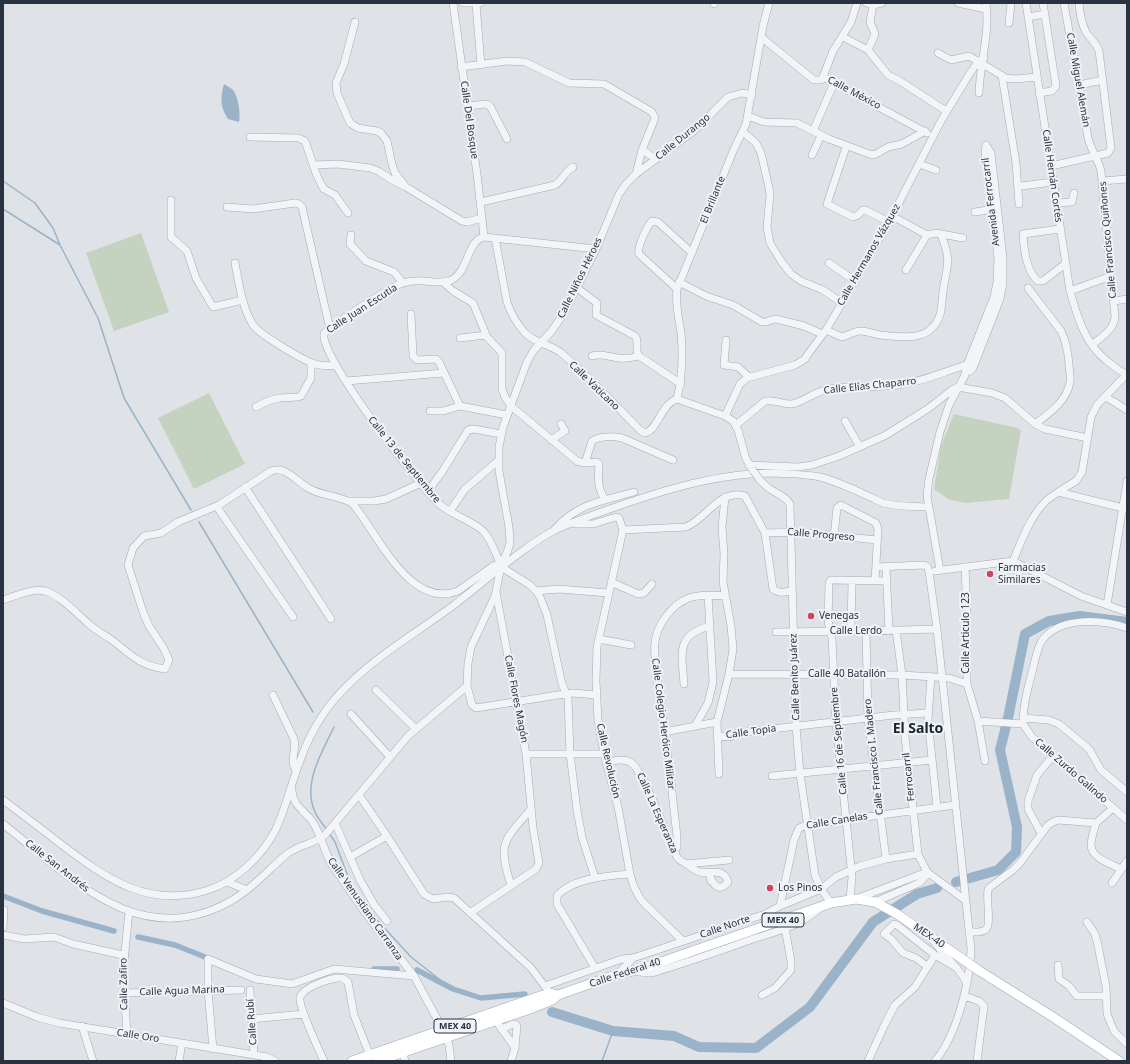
<!DOCTYPE html>
<html>
<head>
<meta charset="utf-8">
<style>
  body { margin:0 }
  #map { position:relative; width:1130px; height:1064px; overflow:hidden; background:#dfe3e8; font-family:"Noto Sans",sans-serif }
  canvas { display:block }
  .frame { position:absolute; inset:0; border:4px solid #283240; pointer-events:none }
</style>
</head>
<body>
<div id="map">
<canvas width="1130" height="1064"></canvas>
<div class="frame"></div>
</div>
<script>
const ctx = document.querySelector('canvas').getContext('2d');
ctx.lineJoin = 'round';
function fillPath(path, color) { ctx.fillStyle = color; ctx.fill(path, 'evenodd'); }
function stroke(path, color, width, dash) { ctx.strokeStyle = color; ctx.lineWidth = width; ctx.lineCap = dash ? 'butt' : 'round'; ctx.setLineDash(dash || []); ctx.stroke(path); }
function drawText(font, color, halo, rows, align = 'center') {
  ctx.font = font + ' "Noto Sans",sans-serif'; ctx.lineWidth = 4; ctx.setLineDash([]); ctx.textBaseline = 'middle'; ctx.strokeStyle = halo; ctx.fillStyle = color; for (const [text, x, y, turn = 0] of rows) {
    ctx.save(); ctx.translate(x, y); ctx.rotate((+turn || 0) * Math.PI / 180); ctx.textAlign = isNaN(turn) ? turn : align; if (halo) ctx.strokeText(text, 0, 0); ctx.fillText(text, 0, 0); ctx.restore();
  }
}
fillPath(new Path2D(`
  M141,233L169,312L114,331L86,253Z
  M209,393L245,464L194,489L158,418Z
  M954,414L1018,428L1021,431L1009,499L965,503L948,499L934,489L941,446Z`), '#c6d2c0');
fillPath(new Path2D(`
  M224,84C227,86 231,88 233,90C238,96 241,114 239,122L228,119C220,106 220,99 224,84Z`), '#9ab3c9');
stroke(new Path2D(`
  M3,181L35,203L53,228L60,245
  M3,209L60,245L98,318L124,398L191,510
  M199,522L313,712
  M327,830C323,824 318,819 315,812C302,784 322,752 334,727
  M329,833L335,842L352,887L377,920L411,957L448,986
  M602,1061L613,1031`), '#9ab3c9', 1.5);
stroke(new Path2D(`
  M3,896L42,911L114,931
  M138,937L175,945L210,959
  M374,969H397
  M417,970L453,989L481,998L525,994`), '#9ab3c9', 5.5);
stroke(new Path2D(`
  M956,882L998,870L1016,852L1017,827L1000,750L1008,718L1025,634L1049,621L1080,616L1127,622
  M552,1012L613,1031L674,1036L699,1047L756,1048L810,1007L873,922L917,894L937,888`), '#9ab3c9', 10);
const minor = new Path2D(`
  M453,3L477,174L484,237
  M463,3H480
  M866,3L873,5L882,3
  M958,3L986,9
  M1026,3L1070,291C1077,316 1085,344 1107,361C1113,366 1120,371 1127,375
  M1064,3L1088,138C1091,150 1098,159 1101,171L1115,317C1114,330 1101,337 1092,345
  M476,4L481,65
  M714,4V3
  M1028,17L1045,14
  M355,22L344,64L336,83L337,93L350,123L358,128L377,131L381,133L387,141L392,164L395,173L406,187L462,221L467,222L482,218
  M1009,23L1011,3
  M761,37L814,80H821L823,77
  M843,37L868,50L888,75L900,81L946,111
  M868,50L875,34L870,22L873,5
  M938,53L951,60L969,56L1006,78L1015,79L1037,77
  M461,67L507,61L525,62L569,83L604,84L652,112L655,118L642,150L636,174
  M1002,76L1016,163L1019,204
  M823,77L927,133
  M823,77L833,51L851,22L857,3
  M1079,85L1103,80
  M979,93C980,61 990,36 986,3
  M1039,93L1052,91L1056,86L1043,3
  M468,106L486,104L490,106L507,139
  M748,116L764,122L797,123L829,139L872,155L876,154L888,147L902,144L925,131
  M813,131L834,83
  M743,132L756,143L761,153L769,188L770,195L767,227L770,243L781,261L791,274L801,281L823,290L842,303
  M250,137L298,138L305,141L317,176L322,186L324,189L335,195L348,213
  M846,147L827,204L853,217L858,215L863,210H865L889,222
  M642,150L656,159
  M812,155L821,136
  M919,164L936,170
  M314,165L338,164L370,168L378,171L392,180L404,186
  M1051,166L1108,153L1111,148L1099,51C1096,42 1091,40 1086,32C1081,23 1080,13 1079,3
  M1102,181L1127,179
  M1018,185L1022,186L1053,182
  M171,200V237L187,251L196,278L213,307L243,300
  M481,202L555,185C563,180 565,171 573,167
  M1056,203L1072,202L1074,193
  M227,207L253,209L295,203L299,204L302,207L330,329
  M975,212L995,209
  M892,216L927,235L936,233L963,238
  M1060,229L1023,234C1024,249 1026,271 1038,281H1043L1065,264
  M351,235L350,244L366,261L394,272L403,283
  M495,238L507,302C511,314 517,324 525,333C535,343 549,344 560,352C589,376 614,404 641,431L645,433C658,430 661,404 677,399
  M235,263C239,284 242,307 253,325C259,334 304,361 315,364C322,366 329,366 336,365
  M829,263L855,281
  M906,270L927,235
  M443,282L453,291L473,303L487,337L502,353V389L505,397L511,406L577,461L585,463L597,462L599,464C598,479 597,487 605,500
  M679,282L706,296L733,305L762,322C768,323 771,319 776,319L804,326L822,334
  M577,288L597,303L596,315L635,336C640,342 634,349 639,356L681,384
  M1028,288L1061,331C1066,341 1068,352 1069,364C1069,370 1071,376 1070,382C1067,401 1050,413 1035,424
  M677,289L639,254C637,247 647,226 652,221L658,222L692,253
  M1070,291L1111,276
  M1114,301L1127,299
  M411,314L413,356L417,360L436,359L439,362L460,406
  M826,330L842,337C848,336 852,332 859,331C866,330 872,334 880,335C903,337 930,343 940,315C942,307 942,299 943,291C947,265 952,261 941,235
  M460,338L486,335
  M726,340L724,365L738,367L749,377
  M592,356C601,353 610,357 619,358C626,359 632,358 639,356
  M970,371L973,368L1000,299L1003,283V258L991,153L986,145
  M346,381L444,373
  M1106,397L1127,410
  M677,399C682,378 683,354 681,333C679,319 675,304 677,289L734,149L746,124L763,26L769,3
  M677,399L725,416L733,421L738,430L746,459L752,468
  M256,407L268,401L279,398L298,397L301,396L311,378V363
  M430,411H443L460,406L507,415
  M725,416L740,384L747,378L795,365L805,359L808,354L826,330L842,303L889,222L941,121L970,73L978,62L984,58
  M845,421L860,447
  M736,425L765,401C775,399 783,405 792,404C804,402 815,391 829,389C852,385 875,388 899,385C921,382 941,373 963,366L967,365L973,368
  M551,440L565,431L561,424
  M585,463L592,441C599,436 614,436 622,438L673,460
  M749,465L798,467L812,465L839,456L886,435L929,408L952,390L958,387L992,393L1005,398L1035,424L1045,429L1088,438
  M760,480C763,483 766,487 770,489C778,495 785,495 790,504L796,726L800,774L815,875L821,889L831,903
  M245,487L331,619
  M428,491L442,472L468,430L474,429L501,434
  M1058,492L1127,509
  M348,501H374L386,499L421,483
  M219,505V510L293,617
  M450,511L465,489L499,460
  M575,524H593L616,517L619,518L623,530L597,647L596,681L598,720L604,754L618,807L630,874L634,887L641,900L648,907L683,941
  M554,530C578,503 602,501 634,492
  M623,530L686,527C706,519 720,488 745,496L765,533L773,589C779,594 784,592 792,591
  M765,533L797,532L877,540
  M834,536L837,508L841,505L876,523L878,529L875,581
  M1013,561C1022,540 1030,516 1047,500C1056,493 1066,487 1076,481L1082,472L1091,417L1097,405L1126,375
  M501,566C496,555 492,540 483,531C470,519 450,515 437,502C417,482 320,357 324,334C329,326 386,291 398,285C403,283 410,281 415,281C426,280 438,284 449,281C469,274 466,241 484,237L596,249
  M876,567L924,565L927,566L929,572L937,629L971,949C970,982 957,1035 935,1061
  M886,567L889,631
  M965,567L967,614V684L978,721L985,761
  M940,570L927,496L929,479L940,432L949,405L965,375L967,365L994,297L997,282L998,258L985,153L986,145
  M935,571L1013,561L1081,596L1127,612
  M611,582L638,594L644,593L652,584
  M536,591L559,589L608,593
  M3,600C15,596 32,588 45,591C60,595 77,614 89,624C95,630 103,634 109,638C130,653 137,665 165,669L169,660L163,647L149,626L143,612L128,565L133,548L144,536L161,533L178,522L219,505L271,471C285,465 296,481 308,488C321,496 338,495 352,503C377,532 409,610 458,591L493,566L498,565L530,585L536,591L540,597L547,615L562,684L568,698L570,754L577,810L582,837L595,878
  M1107,605L1127,481
  M896,630L902,675L905,736L918,854L927,872L965,900
  M851,631L852,581
  M866,631L868,718L886,859
  M776,632L866,631L937,629
  M599,639L631,645
  M729,674L902,675L949,678L967,684
  M931,676L928,720L937,807
  M684,684C682,654 675,635 710,626
  M467,686L472,705L476,708L558,695L573,693L596,695
  M376,690L416,729
  M273,695L294,739C297,752 289,759 296,771
  M351,714L390,757
  M1023,718L1049,720L1059,724L1089,749L1101,770L1127,792
  M978,721L1023,724L1032,737L1127,820
  M1023,724C1023,705 1028,687 1033,669C1035,660 1037,650 1041,642C1058,616 1102,619 1127,628
  M695,726L708,703L713,682L708,595
  M664,732L717,722
  M717,736L730,737L737,733L894,715L928,713
  M526,754H604
  M606,763C614,761 622,758 630,762C644,769 667,839 677,857C679,861 683,862 687,864C691,867 695,871 700,872C711,875 723,866 728,882C718,894 712,883 709,873L711,881
  M719,774L717,722L729,674L733,649L731,626L723,582L724,554L722,527L725,497
  M772,776L932,760
  M292,790C293,806 303,809 312,821C321,834 324,851 332,865L364,911L414,976L443,1030L449,1045L451,1061
  M359,795L387,836L424,894L433,899L448,897L454,898L519,957L531,968L547,989
  M3,800C23,815 43,830 62,845C107,879 149,909 208,890C236,881 261,857 275,831C286,808 291,784 300,761C306,743 315,726 326,710C358,666 411,637 454,605C476,588 498,569 521,552C532,544 543,536 555,530C577,520 601,512 624,504C674,487 722,473 775,473C790,474 805,474 820,477C836,481 853,489 868,496C873,498 878,501 883,503C898,507 914,506 929,507
  M335,823L360,880L375,906L387,921
  M1096,823C1094,830 1091,838 1091,845C1091,858 1111,864 1121,869
  M3,824C70,876 138,952 229,902C251,890 268,870 287,854C298,845 314,844 325,835L408,736L467,686L468,663L471,647L495,596L501,566L508,550L510,543L509,527L499,471V447L503,427L527,362L534,350L551,332L564,313L596,249L619,194L626,184L636,174L695,130L728,97L742,93L752,95
  M1041,833L1028,809V801L1037,775L1053,756
  M674,852L677,847V836C673,803 670,769 665,736C662,713 658,690 656,667C655,659 654,650 655,642C657,625 672,604 689,598C700,594 713,595 725,596
  M350,857L387,836
  M686,864L729,860
  M227,882L247,890
  M1112,883L1127,861
  M511,885C497,842 504,841 531,809
  M850,899L852,877L836,722L832,638L828,621L829,583L831,580H833L886,581
  M856,899L927,872
  M875,902L919,883L927,875V872
  M780,906L794,840L799,828L807,825L955,805
  M470,913L536,869L539,863L533,828L526,754L496,592
  M1087,922L1095,934L1097,941L1106,986L1107,1014L1114,1031L1127,1044
  M3,927L4,910
  M969,932C974,932 981,933 985,930C992,927 986,899 988,890L990,887L1013,870L1020,863L1048,825L1053,822L1058,820L1096,823L1113,808
  M3,935L24,939L54,937L73,944L123,955
  M933,940C943,956 959,966 967,984
  M1058,965L1059,979L1069,986L1077,996H1106
  M928,967L916,958L903,953L891,939L884,934L894,924L897,925L935,955L957,968
  M595,968L557,904V896C572,878 607,876 630,874
  M638,970L644,973H652C685,963 717,952 750,940C774,932 802,926 821,907
  M618,974L633,958
  M545,986L622,959L633,958L765,914L780,906L821,889L836,877L860,866L886,859L918,854
  M250,990L254,1055
  M124,993L241,990
  M762,995L775,988L791,970V961L785,928
  M964,996L979,1001L984,1006L977,1061
  M3,1003L37,1017L59,1023L267,1057L275,1061
  M251,1019L304,1014
  M499,1025L515,1048
  M82,1026L93,1061
  M501,1029L513,1024H515L517,1026L515,1048L511,1061
  M127,1034L123,972L129,911
  M213,1049L208,990V959L256,979L292,984L334,969L414,976
  M402,1049L405,1061
  M179,1061L182,1043
  M324,1061C319,1050 298,1006 300,997C304,987 328,979 338,978H342L348,982L354,1015L372,1061
  M868,1061L885,1024L895,1005L915,987L935,955`);
const major = new Path2D(`
  M978,970L1053,1017L1119,1061
  M352,1061L537,997L550,993L558,995L618,974L638,970L831,903L856,899L875,902L897,914L961,958
  M378,1061L530,1009L552,1000L558,995`);
stroke(minor, '#a4aab2', 8);
stroke(major, '#9ea8b4', 10);
stroke(minor, '#f2f4f7', 7);
stroke(major, '#fff', 9);
const minorBridge = new Path2D(`
  M752,469L760,480`);
const majorBridge = new Path2D(`
  M961,958L978,970`);
stroke(minorBridge, '#a4aab2', 8, []);
stroke(majorBridge, '#9ea8b4', 10, []);
stroke(minorBridge, '#f2f4f7', 7);
stroke(majorBridge, '#fff', 9);
for (const [x, y, r, color] of [
  [990,574,4,"#ce4360"],
  [811,616,4,"#ce4360"],
  [770,888,4,"#ce4360"]
]) { const dot = new Path2D(); dot.arc(x, y, r, 0, 2 * Math.PI); ctx.fillStyle = color; ctx.fill(dot); stroke(dot, '#eff2f6', 1.5); }
for (const [x, y, w] of [
  [783,920,42],
  [455,1026,42]
]) { const box = new Path2D(); box.roundRect(x - w / 2, y - 7, w, 14, 3); ctx.fillStyle = '#eff2f6'; ctx.fill(box); stroke(box, '#283240', 1); }
drawText('bold 9px', '#283240', null, [
  ["MEX 40",783,920],
  ["MEX 40",455,1026]
]);
drawText('10px', '#283240', '#eff2f6', [
  ["Calle Miguel Alemán",1078,80,80],
  ["Calle México",854,93,28],
  ["Calle Del Bosque",469,120,82],
  ["Calle Durango",683,137,-39],
  ["Calle Hernán Cortés",1052,176,82],
  ["El Brillante",713,200,-68],
  ["Avenida Ferrocarril",991,202,-97],
  ["Calle Francisco Quiñones",1108,240,-95],
  ["Calle Hermanos Vázquez",869,255,-60],
  ["Calle Niños Héroes",580,278,-64],
  ["Calle Juan Escutia",362,309,-33],
  ["Calle Vaticano",594,386,44],
  ["Calle Elías Chaparro",870,386,-6],
  ["Calle 13 de Septiembre",404,460,51],
  ["Calle Progreso",821,535,5],
  ["Calle Lerdo",856,631],
  ["Calle Articulo 123",966,633,-90],
  ["Calle 40 Batallón",847,674],
  ["Calle Benito Juárez",795,677,-92],
  ["Calle Flores Magón",516,699,79],
  ["Calle Colegio Heróico Militar",663,724,83],
  ["Calle Topia",751,732,-8],
  ["Calle 16 de Septiembre",839,741,-95],
  ["Calle Francisco I. Madero",874,757,-96],
  ["Calle Revolución",608,761,77],
  ["Calle Zurdo Galindo",1071,771,41],
  ["Ferrocarril",909,777,-96],
  ["Calle La Esperanza",657,813,66],
  ["Calle Canelas",837,821,-9],
  ["Calle San Andrés",57,866,38],
  ["Calle Venustiano Carranza",365,909,55],
  ["Calle Norte",725,927,-19],
  ["MEX-40",929,936,34],
  ["Calle Federal 40",625,973,-18],
  ["Calle Zafiro",124,984,-91],
  ["Calle Agua Marina",182,991,-2],
  ["Calle Rubí",252,1022,-94],
  ["Calle Oro",138,1036,9]
]);
drawText('10px', '#283240', '#eff2f6', [
  ["Farmacias",998,568],
  ["Similares",998,580],
  ["Venegas",819,616],
  ["Los Pinos",778,888]
], 'left');
drawText('bold 14px', '#1a2330', '#eff2f6', [
  ["El Salto",918,729]
]);
</script>
</body>
</html>
